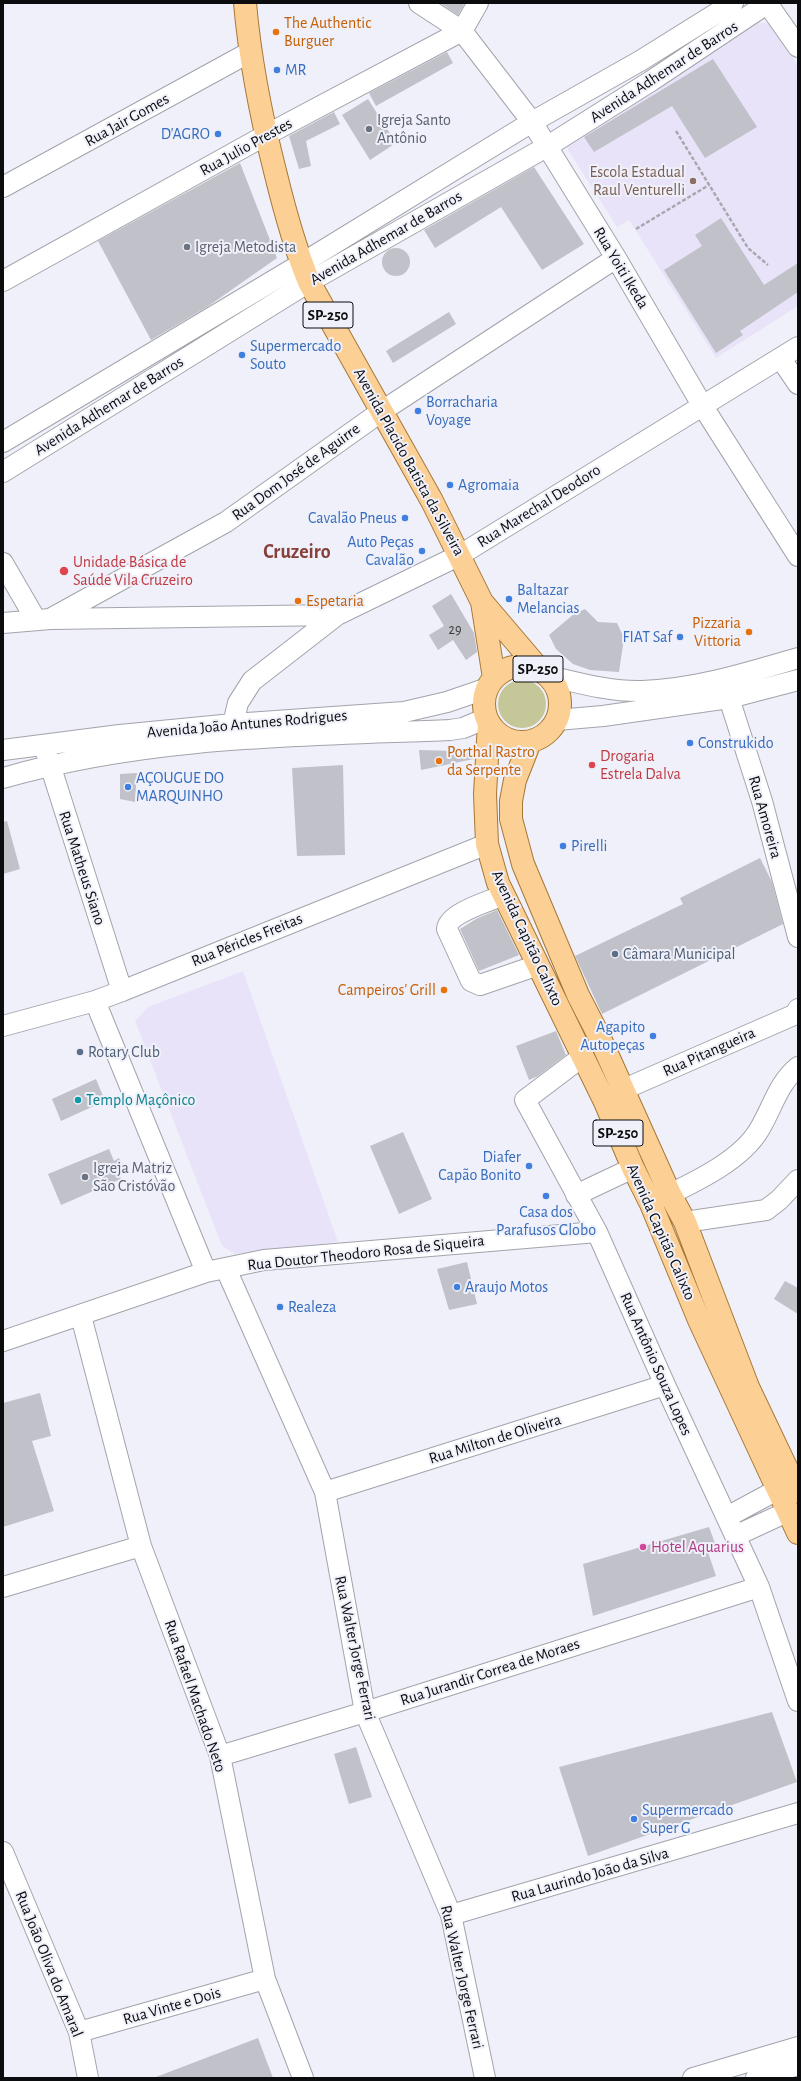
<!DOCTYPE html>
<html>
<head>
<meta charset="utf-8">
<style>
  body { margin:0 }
  #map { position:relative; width:801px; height:2081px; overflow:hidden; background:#eff0f9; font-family:"Alegreya Sans",sans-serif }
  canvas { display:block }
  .frame { position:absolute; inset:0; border:4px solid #0b0c0e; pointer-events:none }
</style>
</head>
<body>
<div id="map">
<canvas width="801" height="2081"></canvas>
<div class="frame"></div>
</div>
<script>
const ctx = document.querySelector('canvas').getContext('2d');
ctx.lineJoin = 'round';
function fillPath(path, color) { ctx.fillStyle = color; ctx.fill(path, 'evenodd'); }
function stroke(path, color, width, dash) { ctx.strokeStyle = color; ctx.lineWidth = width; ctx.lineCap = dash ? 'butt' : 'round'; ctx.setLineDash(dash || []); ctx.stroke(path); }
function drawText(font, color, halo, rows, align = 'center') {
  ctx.font = font + ' "Alegreya Sans",sans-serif'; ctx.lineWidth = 4; ctx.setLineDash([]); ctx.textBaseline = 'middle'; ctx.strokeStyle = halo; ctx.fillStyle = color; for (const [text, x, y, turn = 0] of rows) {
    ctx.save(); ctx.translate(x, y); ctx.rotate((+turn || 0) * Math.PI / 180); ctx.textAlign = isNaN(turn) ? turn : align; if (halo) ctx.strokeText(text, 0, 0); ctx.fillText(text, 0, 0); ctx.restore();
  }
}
fillPath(new Path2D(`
  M758,22L771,24L798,65V306L716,358L629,220L617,227L563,142Z
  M243,971L338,1242L235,1254L222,1246L135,1021L148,1007Z`), '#e9e3f9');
fillPath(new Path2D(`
  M498 704a24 24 0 1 1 48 0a24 24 0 1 1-48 0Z`), '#c5c799');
fillPath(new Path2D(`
  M440,3H465L458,15Z
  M447,52L453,63L376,106L369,93Z
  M713,59L757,127L705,158L672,106L594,152L584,137Z
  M368,99L396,143L370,160L342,115Z
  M334,112L340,124L306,141L311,166L299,169L289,136Z
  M240,163L277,258L207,307L151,340L98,241Z
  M534,167L584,244L542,270L501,207L435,248L424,230Z
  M721,218L764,285L798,263V292L740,331L743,335L716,353L664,270L702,246L695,235Z
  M382 262a14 14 0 1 1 28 0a14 14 0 1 1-28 0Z
  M449,312L456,324L393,363L386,351Z
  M451,594L474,633L477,652L466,660L453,640L438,650L429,635L444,626L432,606Z
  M585,609L598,622L617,623L624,638L619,672L590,670L573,664L556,649L549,635L574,614Z
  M419,750L455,751L475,755L474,759L421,770Z
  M343,765L345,855L297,856L292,768Z
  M137,773L135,802L120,799V774Z
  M7,821L20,869L3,874V822Z
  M760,858L772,882L783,924L602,1014L575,956L683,904L680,898Z
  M497,910L519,955L479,971L460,929L476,919Z
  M556,1031L566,1055L538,1076L529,1080L516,1046Z
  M96,1079L105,1101L61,1121L52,1099Z
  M403,1132L432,1199L399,1214L370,1146Z
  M109,1149L114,1161L119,1158L124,1169L118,1171L121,1179L61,1205L48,1174Z
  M467,1262L477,1304L449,1310L437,1269Z
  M785,1281L798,1288V1314L774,1299Z
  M40,1393L51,1436L32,1441L54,1511L3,1527V1403Z
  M709,1527L716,1546L707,1549L716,1576L593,1616L583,1564Z
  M772,1712L797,1782L588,1856L559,1767Z
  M356,1747L372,1797L349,1804L334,1754Z
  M258,2038L273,2078H156V2077Z`), '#c0c1c9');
const minor = new Path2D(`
  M419,3L462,31L532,122L616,258L702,405L798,556
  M767,3L798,47
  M3,187L250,52
  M3,281L266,135L462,31L478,3
  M781,359L798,384
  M3,442L301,264L532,122L640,61L733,3
  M3,472L309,282L548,146L651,81L768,3
  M3,563L36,620
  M50,619L226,522L382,411L616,258
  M3,623L50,619L337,615
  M549,676C579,683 611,692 642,691C696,689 747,673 798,658
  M729,698L762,801L798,937
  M557,720L603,716L729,698L798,680
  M232,740L233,724L238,703L252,681L337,615L460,555L798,347
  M3,750L120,735L233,724L404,712L447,702L488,688
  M46,752L122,991
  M3,778C148,736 300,736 450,730L463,728L487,718
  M504,895C490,901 448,913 447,929L471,981L480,985L538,965
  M95,1001L206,1272
  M3,1026L95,1001L122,991L487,844
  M582,1057L525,1100L597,1232L665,1385L759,1587L798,1701
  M622,1090L796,1014L798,1009
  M670,1194C699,1180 742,1159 759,1130C772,1109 778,1083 798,1067
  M576,1195L633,1168
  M685,1222L766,1210L779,1200L798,1180
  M226,1269L325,1492L365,1712L451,1915L485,2078
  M81,1316L141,1546L220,1756L265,1979L303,2078
  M3,1341L206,1272L264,1260L597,1232
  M325,1492L665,1385
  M727,1517L777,1490
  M735,1536L787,1512
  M3,1587L141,1546
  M220,1756L365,1712L759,1587
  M3,1852L79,2032L88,2078
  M451,1915L798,1813
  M79,2032L265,1979
  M693,2078L798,2047
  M756,2078L798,2065`);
const major = new Path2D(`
  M245,3C250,60 261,116 275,171C284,208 294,246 309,282L432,501L482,602L539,669
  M482,602L494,678
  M484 704a38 38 0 1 1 76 0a38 38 0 1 1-76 0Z
  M489,723L485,794L487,844L498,883L605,1102L633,1168L651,1204L699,1320L798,1533
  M530,742L515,780L511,801V819L523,864L578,995L599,1036L670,1194L685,1222L748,1387L798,1492`);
stroke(minor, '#a2a4ac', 22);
stroke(major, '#a67737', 24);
stroke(new Path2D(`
  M676,131L748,248L768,265
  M636,229L709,185`), '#a8a9b0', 2.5, [4, 2]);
stroke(minor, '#fff', 20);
stroke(major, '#fcd094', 22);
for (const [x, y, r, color] of [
  [276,32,4,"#e8710a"],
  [277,70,4,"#3f7fe0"],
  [369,129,4,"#6b7280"],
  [218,134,4,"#3f7fe0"],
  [693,181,4,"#8d6e63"],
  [187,247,4,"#6b7280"],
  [242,355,4,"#3f7fe0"],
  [418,411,4,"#3f7fe0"],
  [450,485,4,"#3f7fe0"],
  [405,518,4,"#3f7fe0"],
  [422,551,4,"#3f7fe0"],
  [64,571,5,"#e0444e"],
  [509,599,4,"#3f7fe0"],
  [298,601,4,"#e8710a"],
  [749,632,4,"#e8710a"],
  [680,637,4,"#3f7fe0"],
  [690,743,4,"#3f7fe0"],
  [439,761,4,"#e8710a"],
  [592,765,4,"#e0444e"],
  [128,787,4,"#3f7fe0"],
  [563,846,4,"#3f7fe0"],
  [615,954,4,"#5c6f8a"],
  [444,990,4,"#e8710a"],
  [653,1036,4,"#3f7fe0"],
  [80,1052,4,"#5c6f8a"],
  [78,1100,4,"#0f9aa8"],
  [529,1166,4,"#3f7fe0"],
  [85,1177,4,"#6b7280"],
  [546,1196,4,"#3f7fe0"],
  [457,1287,4,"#3f7fe0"],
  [280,1307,4,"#3f7fe0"],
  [643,1547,4,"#d1479c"],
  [634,1819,4,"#3f7fe0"]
]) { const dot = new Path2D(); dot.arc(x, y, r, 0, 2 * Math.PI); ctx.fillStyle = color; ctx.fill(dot); stroke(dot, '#eff0f9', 1.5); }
drawText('14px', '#38393d', null, [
  ["29",455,630]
]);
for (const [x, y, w] of [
  [328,315,50],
  [538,669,50],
  [618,1133,50]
]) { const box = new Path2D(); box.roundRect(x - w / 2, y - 13, w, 26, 3); ctx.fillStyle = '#eff0f9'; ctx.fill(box); stroke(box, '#0b0c0e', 1); }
drawText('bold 15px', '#0b0c0e', null, [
  ["SP-250",328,315],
  ["SP-250",538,669],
  ["SP-250",618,1133]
]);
drawText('16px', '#c56008', '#eff0f9', [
  ["The Authentic",284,23],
  ["Burguer",284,41],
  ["Espetaria",306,601],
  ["Pizzaria",741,623,"right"],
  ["Vittoria",741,641,"right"],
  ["Porthal Rastro",447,752],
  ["da Serpente",447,770],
  ["Campeiros' Grill",436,990,"right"]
], 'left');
drawText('16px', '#366cbe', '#eff0f9', [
  ["MR",285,70],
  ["D'AGRO",210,134,"right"],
  ["Supermercado",250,346],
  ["Souto",250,364],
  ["Borracharia",426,402],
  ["Voyage",426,420],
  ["Agromaia",458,485],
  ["Cavalão Pneus",397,518,"right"],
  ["Auto Peças",414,542,"right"],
  ["Cavalão",414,560,"right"],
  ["Baltazar",517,590],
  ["Melancias",517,608],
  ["FIAT Saf",672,637,"right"],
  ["Construkido",698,743],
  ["AÇOUGUE DO",136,778],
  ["MARQUINHO",136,796],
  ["Pirelli",571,846],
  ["Agapito",645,1027,"right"],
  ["Autopeças",645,1045,"right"],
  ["Diafer",521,1157,"right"],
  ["Capão Bonito",521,1175,"right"],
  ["Casa dos",546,1212,"center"],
  ["Parafusos Globo",546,1230,"center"],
  ["Araujo Motos",465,1287],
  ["Realeza",288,1307],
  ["Supermercado",642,1810],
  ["Super G",642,1828]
], 'left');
drawText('16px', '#0b0c0e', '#eff0f9', [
  ["Avenida Adhemar de Barros",664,72,-33],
  ["Rua Jair Gomes",127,120,-29],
  ["Rua Julio Prestes",246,147,-29],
  ["Avenida Adhemar de Barros",386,238,-30],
  ["Rua Yoiti Ikeda",621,268,59],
  ["Avenida Adhemar de Barros",109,406,-32],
  ["Avenida Placido Batista da Silveira",409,462,61],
  ["Rua Dom José de Aguirre",296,472,-36],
  ["Rua Marechal Deodoro",539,506,-32],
  ["Avenida João Antunes Rodrigues",247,724,-5],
  ["Rua Amoreira",765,817,74],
  ["Rua Matheus Siano",82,868,72],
  ["Avenida Capitão Calixto",527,938,65],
  ["Rua Péricles Freitas",247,940,-22],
  ["Rua Pitangueira",709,1052,-24],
  ["Avenida Capitão Calixto",661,1232,66],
  ["Rua Doutor Theodoro Rosa de Siqueira",366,1253,-6],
  ["Rua Antônio Souza Lopes",656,1364,66],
  ["Rua Milton de Oliveira",495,1439,-17],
  ["Rua Walter Jorge Ferrari",355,1648,78],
  ["Rua Jurandir Correa de Moraes",490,1672,-18],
  ["Rua Rafael Machado Neto",195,1696,71],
  ["Rua Laurindo João da Silva",590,1875,-16],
  ["Rua João Oliva do Amaral",49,1964,68],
  ["Rua Walter Jorge Ferrari",462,1977,77],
  ["Rua Vinte e Dois",172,2006,-16]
]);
drawText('16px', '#5b616d', '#eff0f9', [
  ["Igreja Santo",377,120],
  ["Antônio",377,138],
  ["Igreja Metodista",195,247],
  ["Igreja Matriz",93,1168],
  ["São Cristóvão",93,1186]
], 'left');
drawText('16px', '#785e54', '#eff0f9', [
  ["Escola Estadual",685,172],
  ["Raul Venturelli",685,190]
], 'right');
drawText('16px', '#be3a42', '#eff0f9', [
  ["Unidade Básica de",73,562],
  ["Saúde Vila Cruzeiro",73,580],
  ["Drogaria",600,756],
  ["Estrela Dalva",600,774]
], 'left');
drawText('16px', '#4e5e75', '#eff0f9', [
  ["Câmara Municipal",623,954],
  ["Rotary Club",88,1052]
], 'left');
drawText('16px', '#0d838f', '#eff0f9', [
  ["Templo Maçônico",86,1100]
], 'left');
drawText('16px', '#b23c85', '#eff0f9', [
  ["Hotel Aquarius",651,1547]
], 'left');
drawText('bold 20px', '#873f39', '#eff0f9', [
  ["Cruzeiro",297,552]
]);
</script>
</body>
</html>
